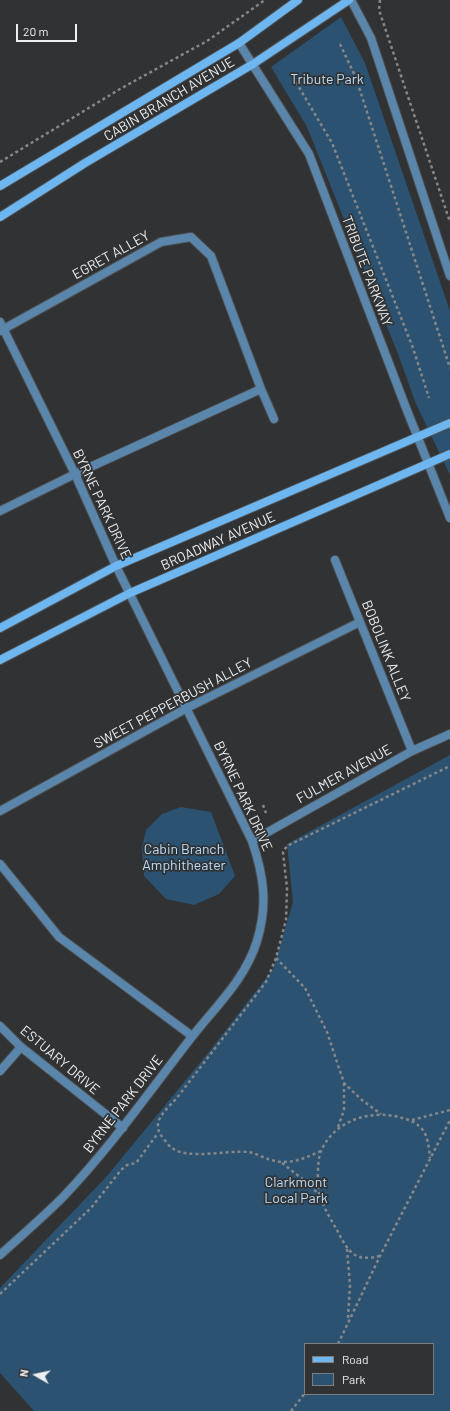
<!DOCTYPE html>
<html>
<head>
<meta charset="utf-8">
<style>
  body { margin:0 }
  #map { position:relative; width:450px; height:1411px; overflow:hidden; background:#303234; font-family:Barlow,sans-serif }
  canvas { display:block }
  .legend { position:absolute; left:304px; top:1343px; width:130px; height:52px; box-sizing:border-box; background:#303234; border:1px solid #7c7d7f; margin:0; padding:5px 7px; list-style:none; font-size:12px; color:#edeeef }
  .legend li { display:flex; align-items:center; gap:8px; height:20px }
  .legend b { width:20px; border:1px solid #7c7d7f }
  .north { position:absolute; left:16px; top:1355px; width:40px; height:40px; -webkit-text-stroke:3px #303234; paint-order:stroke; rotate:279deg; font-size:11px; font-weight:700; line-height:16px; text-align:center; color:#edeeef }
  .north::after { content:''; display:block; margin:auto; width:14px; height:18px; background:#edeeef; clip-path:polygon(50% 0,100% 100%,50% 72%,0 100%) }
  .scale { position:absolute; left:16px; top:24px; width:61px; height:18px; box-sizing:border-box; border:2px solid #edeeef; border-top:0; padding-left:5px; font-size:12px; line-height:14px; white-space:nowrap; color:#edeeef; -webkit-text-stroke:3px #303234; paint-order:stroke }
</style>
</head>
<body>
<div id="map">
<canvas width="450" height="1411"></canvas>
<ul class="legend">
<li><b style="height:5px;background:#6db6f0"></b>Road</li>
<li><b style="height:11px;background:#2c5271"></b>Park</li>
</ul>
<div class="north">N</div>
<div class="scale">20 m</div>
</div>
<script>
const ctx = document.querySelector('canvas').getContext('2d');
ctx.lineJoin = 'round';
function fillPath(path, color) { ctx.fillStyle = color; ctx.fill(path, 'evenodd'); }
function stroke(path, color, width, dash) { ctx.strokeStyle = color; ctx.lineWidth = width; ctx.lineCap = dash ? 'butt' : 'round'; ctx.setLineDash(dash || []); ctx.stroke(path); }
function drawText(font, color, halo, rows, align = 'center') {
  ctx.font = font + ' Barlow,sans-serif'; ctx.lineWidth = 3.5; ctx.setLineDash([]); ctx.textBaseline = 'middle'; ctx.strokeStyle = halo; ctx.fillStyle = color; for (const [text, x, y, turn = 0] of rows) {
    ctx.save(); ctx.translate(x, y); ctx.rotate((+turn || 0) * Math.PI / 180); ctx.textAlign = isNaN(turn) ? turn : align; if (halo) ctx.strokeText(text, 0, 0); ctx.fillText(text, 0, 0); ctx.restore();
  }
}
fillPath(new Path2D(`
  M341,17L365,63L450,311V475L416,404L398,354L307,127L271,67Z
  M450,755V1411H34L0,1373V1288L107,1176L208,1053L273,969L293,902L287,844ZM305,1344H433V1394H305Z
  M181,807L211,812L235,876L219,894L194,905L166,899L144,876L142,848L146,830L162,814Z`), '#2c5271');
const lane = new Path2D(`
  M0,331L161,242L191,237L211,256L261,389L274,419
  M0,511L75,474L261,389
  M335,560L412,751
  M0,811L187,708L360,622
  M0,864L59,937L192,1036
  M0,1071L21,1047`);
const street = new Path2D(`
  M351,0L371,38L450,276
  M239,43L309,154L406,408L450,518
  M0,322L75,474L116,566L252,841C264,876 268,905 257,941C245,980 215,1007 191,1038C149,1092 110,1148 62,1198C42,1218 21,1236 0,1255
  M252,841L412,751L450,734
  M0,1026L21,1047L123,1128`);
const secondary = new Path2D(`
  M0,186L239,43L298,0
  M0,217L85,163L253,64L349,0
  M0,628L116,566L450,423
  M0,660L130,593L450,454`);
stroke(lane, '#4e5052', 10);
stroke(street, '#4e5052', 10);
stroke(secondary, '#4e5052', 10);
stroke(new Path2D(`
  M380,0L379,10L450,222
  M340,44L356,78L450,368
  M293,77L332,143L413,348L429,398
  M0,162L120,89L207,41L265,0
  M263,805L266,813
  M276,958L305,988L327,1032L344,1083L363,1101L381,1114
  M412,1120L450,1110
  M338,1127L344,1110V1084
  M321,1151C303,1159 288,1166 268,1159C262,1157 255,1153 248,1152C228,1150 187,1160 172,1148C169,1146 166,1142 164,1139C149,1123 165,1111 176,1099L266,982L276,958L286,920L287,888L283,852L287,846L450,766
  M282,1163L309,1184L320,1196
  M347,1249L350,1285L348,1318
  M380,1256C355,1262 349,1253 338,1232C332,1221 324,1209 320,1196C317,1187 317,1160 321,1151C334,1122 365,1111 395,1116C406,1119 414,1120 422,1129C428,1136 429,1148 430,1158
  M0,1294L91,1208L121,1170L127,1165L136,1163L158,1133
  M338,1344L380,1256L450,1120
  M291,1411L305,1393`), '#868789', 2.5, [3, 3]);
stroke(lane, '#5a86ab', 8);
stroke(street, '#5a86ab', 8);
stroke(secondary, '#6db6f0', 8);
drawText('14px', '#bcdefb', '#303234', [
  ["Tribute Park",327,79],
  ["Cabin Branch",184,849],
  ["Amphitheater",184,865],
  ["Clarkmont",296,1182],
  ["Local Park",296,1198]
]);
drawText('14px', '#edeeef', '#303234', [
  ["CABIN BRANCH AVENUE",169,99,-31],
  ["EGRET ALLEY",111,255,-29],
  ["TRIBUTE PARKWAY",367,271,69],
  ["BYRNE PARK DRIVE",102,504,65],
  ["BROADWAY AVENUE",218,541,-24],
  ["BOBOLINK ALLEY",386,651,68],
  ["SWEET PEPPERBUSH ALLEY",173,703,-28],
  ["FULMER AVENUE",344,774,-29],
  ["BYRNE PARK DRIVE",243,796,65],
  ["ESTUARY DRIVE",60,1060,40],
  ["BYRNE PARK DRIVE",123,1104,-52]
]);
</script>
</body>
</html>
